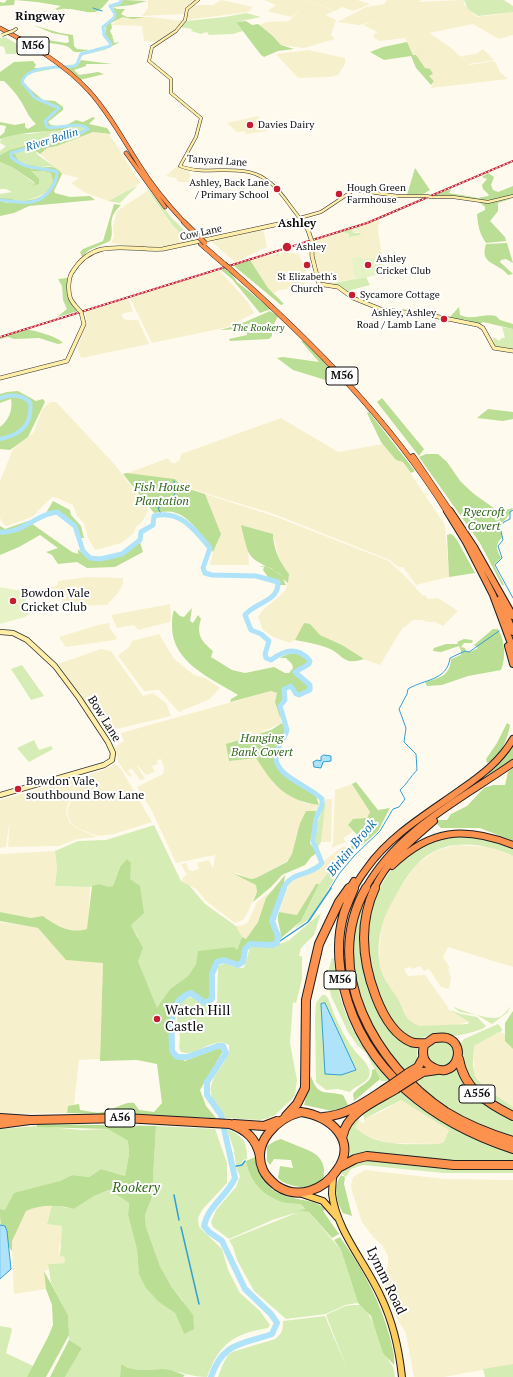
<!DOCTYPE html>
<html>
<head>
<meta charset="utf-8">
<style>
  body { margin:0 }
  canvas { display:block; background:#fffaee }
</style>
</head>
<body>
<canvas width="513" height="1377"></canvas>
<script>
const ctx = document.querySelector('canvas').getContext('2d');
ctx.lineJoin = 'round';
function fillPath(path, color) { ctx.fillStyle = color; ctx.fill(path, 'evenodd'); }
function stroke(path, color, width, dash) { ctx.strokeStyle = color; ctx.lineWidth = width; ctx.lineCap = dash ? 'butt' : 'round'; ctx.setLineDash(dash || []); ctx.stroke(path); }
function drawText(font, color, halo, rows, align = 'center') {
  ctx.font = font + ' "PT Serif",serif'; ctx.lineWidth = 4; ctx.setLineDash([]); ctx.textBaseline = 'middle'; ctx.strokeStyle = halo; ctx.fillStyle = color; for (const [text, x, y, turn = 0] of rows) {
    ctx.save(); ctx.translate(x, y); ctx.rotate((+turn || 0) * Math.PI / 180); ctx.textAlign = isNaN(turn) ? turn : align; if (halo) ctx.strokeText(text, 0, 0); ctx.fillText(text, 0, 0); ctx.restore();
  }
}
fillPath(new Path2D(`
  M148,0H197L194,3L186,1L193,4L186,9L183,14L142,16L148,8Z
  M221,0L253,7L248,12L186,20L188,10L193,5H213Z
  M264,0H307L334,11L326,15L336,20L331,35L335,39L304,48L281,45L272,34L259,25L267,22L289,21L300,9L291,17L270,12L268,11L276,5Z
  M308,0H357L370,4L353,11L342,7L335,11Z
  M387,0H422L418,2L464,0V4L477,17L463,19L513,12V35L499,39L473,24L429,33L450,47L470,65L493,61L496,63L500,72L508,79L431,88L434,81L429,76L433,74L425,68L416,56L413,54L405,38L380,41L375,39L373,35L378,32L363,25L378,21L359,25L337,22L366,7L384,4Z
  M123,17H150L183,21L168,38L159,42L144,41L142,26L111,25Z
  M483,49L494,60L469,64L461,56L476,54Z
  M308,50L345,58V64L338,75L331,77L298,78L276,54Z
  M258,116L265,125L267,131L246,134L244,131L237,132L227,123Z
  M93,132L109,134L140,183L108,201L86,193L71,183L79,178L62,174L40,154L47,148L57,146Z
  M176,167L190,169L189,173L191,177L189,178V182H178L176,178L166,176Z
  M147,191L173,226L190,242L161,248L144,249L111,243L114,237L113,226L117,211Z
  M377,220H379L378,231L382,256L363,259L353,279L326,284L319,282L318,267L314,258L313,241L343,232L349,234V237L361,235L358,232L353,233L352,229Z
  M263,228L267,247L235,262L210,240Z
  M284,252L299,254L307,273V278H309L302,287L279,290L274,293L268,288L250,260Z
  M219,270L248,302L254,313L228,327L152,343L130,298Z
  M128,299L133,311L122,314V317L126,320H138L149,344L81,358L77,347L87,324L85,311Z
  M50,402H56L61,407L115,465L147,507L148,511L142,522L136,527L133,534L121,543L95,550L88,538L84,523L77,516L73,505L57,498L52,497L32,517L7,526L4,525L0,518V481L13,449L34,432L42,410Z
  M281,418L338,452L383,444L396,460L403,462L445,525L449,577L416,585L403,567H398L390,560L274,514L185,487L176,479L128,473L168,458L172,463H175L180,460L181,454Z
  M205,494L274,516L389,561L408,579L423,596L425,595L428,599L438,598L458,611L443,626L435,622H427L422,620H413L402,629L380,665L360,658L342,645L320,635L314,629L304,623L296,639L290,643L273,637L263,630L258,617L262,611L286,590L289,575L283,567L278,555L273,534L242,525L248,547L249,565H210L213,552L221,534Z
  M87,577L123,578V584L118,593L107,605L70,606L59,597H49L48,588L57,586L58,581Z
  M170,604L171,614L170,622L138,630L134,625L117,628L111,615Z
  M110,623L109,627L117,638L115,640L66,647L59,637L98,625Z
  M159,634L174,659L194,675L205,678L220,688L210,699L179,712L159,690L144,691L118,656L129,647L132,641Z
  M101,649L111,651L143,696L153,693L166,703L171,716L104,732L58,664Z
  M271,691L277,693L280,717L282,723L248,738L230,742L229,761L256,758L270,776L304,803L319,805L316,811H306L300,823L292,854L286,862L256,878L251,879L236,873L233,874L251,881L256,885L257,892L246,916L243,920L235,923L206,901L196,889L182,881L183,877L187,875L181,864L186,863L189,870L193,871L199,869L197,863L209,860L213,869L215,855L176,863L152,811L137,787L163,774L164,767L161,759L157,760L158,764L152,766L155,772L146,775L138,766H137L145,779L140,780L132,769L127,770L132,776L130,777L126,773L116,759L118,758L113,748L124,741L121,733Z
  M116,764L121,769L152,822L114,834L98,836L77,828L71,823L67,811L72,798L71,794L66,811L70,823L76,828L97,837L77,839L59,846L8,847L10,818L6,847L0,848V800L67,781L69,787L68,781L101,771Z
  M352,784L370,812L367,818H361L348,825L353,832L343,838L346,842L331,848L333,844L335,790Z
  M326,799H332L331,842H321Z
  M456,845L489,847L513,856V967L448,947L443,957L450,968L448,969L451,978L449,989L441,987L429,969L424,971L420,966L412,969L410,967L404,969L408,976L425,975L448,1007V1009L469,1022L449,1026H420L413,1024L405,1017L398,1001L381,971L379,962L381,926L390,903L416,865L435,851Z
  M344,846L347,849L319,884H316L297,915L279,912L289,884L297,878L320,868L326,859Z
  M55,851L57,868L55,886L90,887L88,929L79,931L57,927L43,916L31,918L0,912V854Z
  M273,889L266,898L258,922L246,939L242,937L236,926L244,925L248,922L257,902Z
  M0,922L38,928L66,960L103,962L100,1059L79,1060L74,1105L68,1106L67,1113L0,1114Z
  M499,1032L505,1034V1041L513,1049V1107L483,1086L474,1073V1046Z
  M401,1100L450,1130L444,1142L439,1144L390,1143L372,1138L360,1133L355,1127L359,1121L362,1123L366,1121V1118L381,1112Z
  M365,1170L445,1179L513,1180V1364L444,1377H414L406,1334L384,1295L380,1279L388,1266V1256L382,1245L374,1238L362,1222L352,1191L351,1185L353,1177Z
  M52,1205L47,1223L62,1226L61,1241L59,1248L60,1257L64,1256L65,1263L48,1264L49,1270L44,1271L46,1289L14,1294L12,1251V1241L17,1227L26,1211L35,1207Z`), '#f7f0cc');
fillPath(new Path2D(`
  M464,0H504L513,6V12L478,16L468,9Z
  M246,13L261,17L236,22L243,31L233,34L209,35L207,32L201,34L191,31L192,29L180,27L186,21L225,17Z
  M5,37L35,54H6L4,47L0,46V38Z
  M79,125L87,129C75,136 52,138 39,141C25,144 12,150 0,155V151L6,146L0,143L1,139L16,133L30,134Z
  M26,149H34L38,155L56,168L49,166L28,169V165L18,161L15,155L17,152Z
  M0,162L12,167L37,185L35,177L30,171H43L51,173C63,196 17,205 3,202L11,200L0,198V194L12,192L6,189H0Z
  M138,185L120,203L108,201Z
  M146,188H147L171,217L195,241L190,242L173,226Z
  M430,197L380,219L352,229L353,233H360L361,235L349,237V234L343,232L313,241L376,220Z
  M364,277H366L370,285L351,290L348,293L330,284Z
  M502,327L513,329V351L494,346L493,337L500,341L501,338H505Z
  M22,665L44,696L31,700L11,669Z
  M34,740L39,750L51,746L53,749L29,762L17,748Z
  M326,799L321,842L318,847C311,836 322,811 326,799Z
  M154,825L181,881L189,885L205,904L236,926L242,937L237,950L196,964L188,976L170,989L157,1009L138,961V937L131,925L130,879L120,867L113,886L109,888L99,884L90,887L55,886L57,868L55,851L78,841L106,840Z
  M449,836L483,837L513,848V856C488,844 452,838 428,855C415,864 407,876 399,890C384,914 377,932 379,961C380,975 391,988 398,999C405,1013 404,1020 420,1026L468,1024L469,1022L450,1010L461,1014L477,1017L486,1026C482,1031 461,1035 453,1036C449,1036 445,1034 441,1034C429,1032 418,1044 406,1037C392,1029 377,996 374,980C372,969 368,956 367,945C363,910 388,860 420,845C429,841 440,839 449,836Z
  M347,849L351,855L339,870L316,911L308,920L294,929L301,921L319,884Z
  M385,863L360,935L362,961L373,999L395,1035L404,1042L417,1048V1061L403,1071C366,1023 339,972 360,911C363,904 364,895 368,888C373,879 380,871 385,863Z
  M321,913L314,935L301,948L299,956H302V979L296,1003L293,1002L290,1043L297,1080L295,1095L292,1099L275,1115L268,1118L260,1120L225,1118C222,1110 213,1102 211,1094C208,1074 231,1063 229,1045C213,1035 197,1058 181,1052C178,1048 180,1043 180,1037C178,1025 171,1004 188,998C200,993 200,1016 217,1002L218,966L225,963C250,974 243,967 250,948L255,945L269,947L288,941Z
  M332,958L334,959C336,993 347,1025 367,1053C373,1062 386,1073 389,1081H381L366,1053L357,1045L348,1032L331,996L327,976Z
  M322,995H325L328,998C335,1017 342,1034 355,1051C360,1057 373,1067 369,1077C365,1084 355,1086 350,1092L338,1089L326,1090L316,1082L315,1019L316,1003ZM321,1004L355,1070L341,1075L322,1019Z
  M511,1006L507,1013L492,1024L477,1015L460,1012L454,1008V1007C464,1011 490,1021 500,1017C504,1015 508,1009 511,1006Z
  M498,1024L502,1029L501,1032H499L474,1046L473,1066L475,1076L483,1086L513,1107V1113L476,1089L464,1072L459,1046L464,1039Z
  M438,1039L448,1043L455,1053L452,1062L443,1067L428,1061L425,1048Z
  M456,1066C465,1095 489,1106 513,1119V1136C475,1125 444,1108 414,1082L422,1075Z
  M399,1091C433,1120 470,1139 513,1153V1162H455L368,1152L347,1157L348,1126L357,1118L361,1122L359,1121L355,1127C375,1148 412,1144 439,1144L444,1142L449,1130L401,1100L366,1118L365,1122L363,1114Z
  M37,1126L82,1130L108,1129L128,1141L129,1154L125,1176L101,1169L89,1177L72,1175L5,1210L0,1209V1129Z
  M156,1126L215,1129L227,1163V1183L202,1210L198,1218L199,1227L222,1249L228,1270L240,1293L260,1311L270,1325L268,1328C233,1334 220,1343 207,1377C192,1377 181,1372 167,1370C148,1366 141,1376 121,1364L120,1377H65L82,1348L69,1340L68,1315L51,1283L48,1264L65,1263L64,1256L60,1257L62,1226L47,1224L52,1205L74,1209L94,1196L109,1190L129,1203L128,1215L137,1250L139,1273L160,1303L175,1313L184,1334L183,1301L171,1286L160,1266L146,1227L145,1215L152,1197Z
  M227,1129C243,1136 247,1141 247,1159L243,1160L241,1164L236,1166L234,1150Z
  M364,1159L416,1165L513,1167V1173H443L363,1165L351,1169L346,1177L341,1173L350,1165Z
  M246,1161C251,1188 274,1205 301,1204L305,1210L275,1219L229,1239L213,1227L211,1222L216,1210L236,1187L240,1176L236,1168Z
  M301,1211L309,1212L341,1250L358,1303L345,1305L326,1314L286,1319L254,1291L237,1260L233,1247L229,1240Z
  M354,1305H362C375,1321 379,1339 387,1357C392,1367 394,1364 395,1377H218L223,1364L228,1355L232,1352L275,1339C282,1334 283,1330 283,1321L325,1316L348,1371L326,1315L345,1306Z
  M0,1326L11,1328L12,1330L6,1353L33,1366L27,1377H0Z
  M513,1364V1377H485L483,1369Z`), '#d6ecb5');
fillPath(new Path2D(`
  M7,0H109C106,3 102,9 98,11C89,16 71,5 57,10L55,9L61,6L37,2L15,0L14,5L0,6V2L4,3Z
  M123,0L147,1L132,5L113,7L117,9H125L121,14L127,17H145L133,19L123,17L111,23L112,28L110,31L113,37H111L113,38L114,43L120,42L104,50L83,55L79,59L82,54C92,51 105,52 111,44L105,35L106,24L115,18L116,15L112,5L121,3Z
  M246,21L252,25L258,24L272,35L281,45L294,49L278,51L264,57L261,55L236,22Z
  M33,25L60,33L73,35L74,46L77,49L89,50C68,56 76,48 63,45C52,43 41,42 30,40L27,39L29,37L66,43L69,42L68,36L52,33Z
  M407,42L413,55H416L425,68L430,69L433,74L429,76L434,81L431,85L416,68L411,56L384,60L370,52L383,47Z
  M81,60L112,64H86V66L74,70L79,75L98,72L104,74L80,80L66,68L77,66Z
  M33,61L36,65L34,68L51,69L31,73L23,79L22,82L43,100L55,101L63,107V110L48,122L51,125L63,127L76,120L83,122L93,117L95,118L89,124L107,128L111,134L93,132L57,146L47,148L40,154L31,148L15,153C18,165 27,165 38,166L29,169C40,170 54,161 62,174L54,191L55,193L70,197L90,196L95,200L29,206L14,213L0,216V198L14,199L4,202L7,203C26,199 44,204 53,181L51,173L43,171H31L39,179V184L32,186L35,184L34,182L12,167L0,162V155L10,150L37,142L46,141L87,129C85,126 82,125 79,125C72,126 67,130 61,130C39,132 20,132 0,139V136L4,133L6,126L0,125V122L15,125L25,123V127L28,129L36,124C28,117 26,109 20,100C16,93 10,87 4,81H0V72L14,62Z
  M415,168L430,190L423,194L407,195Z
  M488,173L494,177L491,185L493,190L498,192L513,186V196L488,201L460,197L432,196L451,189L449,193L478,198L488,196L489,195L483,189L482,185L487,179L482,177Z
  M513,198L498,203V211L490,221L505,237L506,241L486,243C479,233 478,225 477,214L485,210V207L479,202H494Z
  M114,204L121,205C104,221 116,228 110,241L89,250L82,257L80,252L83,249L103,241Z
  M507,243L513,263L506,259L501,260L500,262L513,274L508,275C498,262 479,265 486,244Z
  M250,260L268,288L284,304L281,305L233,265Z
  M223,268L231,273L237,282L271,309L260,313L232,279L220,269Z
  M67,278L68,297L78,311L57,317L67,309L63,300L62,286L58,279Z
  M459,307L460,315C473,321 483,313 496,316L500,320L513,324V329L483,322L479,325L471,323L468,320L449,318Z
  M270,311L278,316L272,328V336L269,339L230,341L229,339L247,335L246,332L240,329L220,330L238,325Z
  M26,329C35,331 57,336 63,343L58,344L39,338L14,339L8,337L0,339V337Z
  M301,341H305L346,385L344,386L337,379L332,382L293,370L277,358L283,357L319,362Z
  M18,391L36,401L43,399L45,402L28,437L10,450L0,449V427C9,420 13,410 11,399L0,403V394L7,392Z
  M382,398L424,449L419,456L377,402Z
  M488,409L513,412V419L503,421L477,418Z
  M369,412L415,471L411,473L403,462L396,460L381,442L367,413Z
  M426,454H438L447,462L461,482L474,494L498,511H502L513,508C510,514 505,520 499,526L502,537C495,545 496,549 501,558L494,565L504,585H502L480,543L419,457Z
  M127,473L175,479L183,487L205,494L221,534L213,552C206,540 190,517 176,513C169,510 161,512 154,513L123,474Z
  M53,501L70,510L71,515L81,526L84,538H81C76,524 63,506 46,513Z
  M28,521L72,552L78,554V549L88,559C112,563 121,555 140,542L143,552L115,567L87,568L77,562L58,564L52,555L46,552L58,548L40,535L19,547L0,555V526L5,529Z
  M241,525L273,534C273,548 280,563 289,574L288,583L283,579L286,585H279V581L268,577L263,570L264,567H259C269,564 276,572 283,577C274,567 254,564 249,553C247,551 242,529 241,525Z
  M450,534L453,535L457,540L475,573L449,577L447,535Z
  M192,608L190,621L193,623L198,615L201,619C196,634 201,641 213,651L211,657L232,670L245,673L274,667L285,673H289L293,668L292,664L286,658H280C290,651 303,653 309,663L298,669L294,673C298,680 307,680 310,687L302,693H297L290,685L282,689L284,698L279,706L282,718L280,717L275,702L277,693L271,691L230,702L231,699L238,695C211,678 172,663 172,626C172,620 172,615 174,610L180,616L184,617Z
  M304,623L310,624L320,635L342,645L364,659C343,666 344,655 328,648C317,644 306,642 295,640Z
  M493,629H498C505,641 506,658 501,670L468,676L442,685L427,686L425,682C438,678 450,677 451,659L461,655V651L459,646L441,652L433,651L434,648L446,644H458L457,642L464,639L472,640L473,642L471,643H464L461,647L465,648L466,652H470L478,648L474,645Z
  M282,723L285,730L274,755L277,766L294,781L316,796L319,805C285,800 274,786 256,758L229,761L226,744L271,730Z
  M507,723L510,725C508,738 500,759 487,763L486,759L497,743Z
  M513,746V759L489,774L488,773L499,763Z
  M513,768V841L480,828H441L437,824V820H447L451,814L467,806L484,788L493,785H505L508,772Z
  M356,782L378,810L390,808L378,831L351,855L347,849L356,843L357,835L348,825L353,819L367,818L370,812L352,784Z
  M306,811H316L310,843L317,853L311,857L305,865L282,875L271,887L253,902L257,892L256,885L232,873L251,879L256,878L287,862L292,854L300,823Z
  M127,859L131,863L130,879L140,886L144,913L131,925L143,948L138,961L157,1008L170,989L188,976L196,964L198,951L234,947L237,950L242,937L246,939L258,922L266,898L285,875L283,890L271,920L276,933V942L271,944L249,942L244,948L240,962H234L225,958L214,963L213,991L208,1000L201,999L190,991L174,1004L171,1040L172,1055L185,1061L219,1048L223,1051L200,1090L206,1106L216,1118L67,1113L68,1106L79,1104L80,1110C88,1111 96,1114 103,1112C114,1110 124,1101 134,1103L139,1110L154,1112L162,1103L157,1064L137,1060L100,1061L103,963L66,960L38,928L0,921V912L31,918L43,916C56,926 70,934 87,929L92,886L99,884L109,887L113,886L120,867Z
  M316,884H319L301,921L280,939C283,930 275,922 279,912L297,915Z
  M513,1011V1049L505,1041V1023Z
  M375,1069L380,1079L354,1101L353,1094C360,1084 373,1083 372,1070Z
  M311,1076C318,1098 326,1090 343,1095L348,1105L332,1111L304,1105Z
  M37,1124L156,1126L152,1197L145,1215L146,1227L160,1266L171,1286L193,1315L194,1329L184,1334L175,1313L160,1303L146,1288L139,1274L137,1250L128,1215L129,1203L109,1190L94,1196L74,1209C57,1205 42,1204 26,1211L12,1241V1251C1,1238 0,1226 0,1209L5,1210L14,1193L60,1181L72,1175L89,1177L101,1169L125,1176L129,1154L128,1141L108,1129L37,1127Z
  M281,1139C291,1144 306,1148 315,1154C320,1157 324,1164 324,1170C324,1172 324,1177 323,1179C317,1193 286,1187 278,1178L280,1166L293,1168L291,1160L274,1159L270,1165L267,1161V1146L275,1141Z
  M255,1157C257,1179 271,1194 293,1198C305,1201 315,1200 325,1209L323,1211L339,1234L332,1238L309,1212L301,1211L293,1213L305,1209L301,1204C274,1205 251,1189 246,1161Z
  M341,1175L345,1177L344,1184L352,1216L343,1213C336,1200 333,1188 341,1175Z
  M340,1237C362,1268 380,1300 390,1338C392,1346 395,1356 394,1365L383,1353L371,1316L358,1303L341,1250L334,1240Z
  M44,1271L68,1315L69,1335L46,1377H27L48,1337L53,1325L52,1305L46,1289Z
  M69,1340L82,1348L65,1377H50Z
  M121,1364C135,1373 147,1369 163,1369C170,1369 178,1373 185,1375L183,1377H120Z`), '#bade93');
fillPath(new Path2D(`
  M382,256L385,273L355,280L352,258L361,257L363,259Z
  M0,587L22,591L31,612L25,617L0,624Z`), '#e7f3c7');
const water = new Path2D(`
  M324,755L331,756V761L323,762L321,768L314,767L313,762L317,760L321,761V757Z
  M325,1003L356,1070L341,1075L325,1074L321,1004Z
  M0,1225L5,1226L7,1231L11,1269L0,1279Z`);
fillPath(water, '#afe3fa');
stroke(water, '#31a0d6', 1);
stroke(new Path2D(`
  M93,8L102,11
  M513,510L510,512V519L504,522L500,527L503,540L498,546L502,558L495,565L513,598
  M161,514L158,508C173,500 177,499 174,481
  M330,889L339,874L354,856L380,831L393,809L399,807L405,799L400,790C407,784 410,777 417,770L416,754L404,742L406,728L399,709L407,694L408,689C424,679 447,681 450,658L465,651L469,652L499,631`), '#31a0d6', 1);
stroke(new Path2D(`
  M277,943L308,922L331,888
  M232,1167L242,1165L245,1161
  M174,1195L179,1220
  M181,1227L199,1304`), '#31a0d6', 1.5);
stroke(new Path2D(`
  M0,200C19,202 37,208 50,190C54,185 57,179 57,172C39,166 27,171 11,157V153L81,133L88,129C78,120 60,130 47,127L45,121L59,108L35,98L22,82C26,65 60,68 74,66L77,64L81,54L110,46L111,44L104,35L103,27L114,18L115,14L110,6L120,3L121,0`), '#afe3fa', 3);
stroke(new Path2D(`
  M0,398C11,394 21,394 30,402C33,424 21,435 0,439
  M53,512H58`), '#afe3fa', 4);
stroke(new Path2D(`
  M0,532C22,534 36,514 57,512L75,526L83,551L90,558L100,559L122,554L140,540L141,532L153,525L154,516C180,509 195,530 210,548L203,568L205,573L212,575L256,576L278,582C279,602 255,602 245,615L251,630L261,634L269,641L265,654L266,658L271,660C284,650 298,646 310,661L309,664L295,672L310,685V690L299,695L296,694L291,686L284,689L285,700L280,706L287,730C285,739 277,746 276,756C274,776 310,786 322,799V805L316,818L313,841L322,863C310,877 292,870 283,889`), '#afe3fa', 5);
stroke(new Path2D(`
  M211,1377C223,1342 241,1345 272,1334L277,1323L271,1314L245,1289L222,1241L209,1232L204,1226C208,1206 227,1196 235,1178L221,1115L207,1095V1082L226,1053L223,1046H218L187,1057H177L172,1051C172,1031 167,1000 191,993L205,1003L212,999V974L217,962L224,960L238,965L243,962L245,949L250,944L272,945L277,943L278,936L272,921L284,888`), '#afe3fa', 6);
const secondaryFar2 = new Path2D(`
  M198,0L187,9L185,20L176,31L152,47L149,61L171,79V93L201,118L196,137L180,166C206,177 241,162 265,179C281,189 291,209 304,223
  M13,31L16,29
  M431,197H453L488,202L513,196
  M282,223L321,212L354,190L398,196H427`);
const secondaryFar1 = new Path2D(`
  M303,222L308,230L311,239
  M312,241V256L319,284L338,287L353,298L383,310L424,314L478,325L483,328L494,348L513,351
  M79,310C76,306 71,302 70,297C68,290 68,277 73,271C95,236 128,251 163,249L288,222
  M0,378L67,361L84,324L81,312`);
const secondary = new Path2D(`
  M0,632L13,633L27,640L55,666L79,698L108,742L113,753L112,760L104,765L0,795`);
const primary = new Path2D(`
  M333,1176C333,1182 332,1188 332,1194C337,1232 366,1263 381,1297C393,1322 399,1349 402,1377
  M302,1194L323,1201L337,1217`);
const highwayFar3 = new Path2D(`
  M0,28C32,45 64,64 89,91C109,113 124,141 140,166C153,187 168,205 185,223
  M126,153L165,207`);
const highwayFar2 = new Path2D(`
  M184,222L199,237
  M201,244L224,264
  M229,268C311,341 389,419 447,512
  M413,456L451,512`);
const highwayFar1 = new Path2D(`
  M447,511L466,542L493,595L513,649
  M450,511L474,547L513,616
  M500,599L513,632
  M508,646L513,664
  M392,866C430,829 464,826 513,845
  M349,889L354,881
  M354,889C357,881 362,875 367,868C391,834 430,812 463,788C483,774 501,760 513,739
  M365,889C398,830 460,800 513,763
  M374,889C387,860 411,841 434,821`);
const highway = new Path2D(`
  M354,888C351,896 347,904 344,913C337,937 338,964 344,988C364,1072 434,1123 513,1149
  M366,888C320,969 375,1065 446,1112C467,1125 490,1134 513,1141
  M375,888C368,903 364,920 364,938C364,969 380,1029 411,1042C415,1044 421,1043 426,1043
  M434,1038C438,1038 443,1037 447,1038C469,1045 455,1084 429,1065C422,1060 422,1053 424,1045Z
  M459,1059C464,1089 487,1103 513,1116
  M408,1073L418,1067L423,1058
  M413,1078L423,1072L437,1070
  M301,1112C331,1116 358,1141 337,1170C324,1190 298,1200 277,1186C271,1181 266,1177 263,1170C251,1143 277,1118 301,1112Z
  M286,1116L297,1104L305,1088L306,1000L319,944L339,902L349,888
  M323,1117C350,1115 369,1099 391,1085
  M0,1118L31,1120L124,1118L230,1124C247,1130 256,1139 260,1156
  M0,1124L30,1120
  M234,1124L264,1126L277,1121
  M343,1135C347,1112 378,1100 396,1089
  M340,1167L355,1159L367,1156L454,1165H513`);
stroke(secondaryFar2, '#2f2f2f', 3.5);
stroke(secondaryFar1, '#2f2f2f', 4.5);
stroke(secondary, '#2f2f2f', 6);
stroke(primary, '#1e1e1e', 8);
stroke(highwayFar3, '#1e1e1e', 4.5);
stroke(highwayFar2, '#1e1e1e', 5.5);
stroke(highwayFar1, '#1e1e1e', 8);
stroke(highway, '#1e1e1e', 10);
stroke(secondaryFar2, '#ffefa9', 2.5);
stroke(secondaryFar1, '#ffefa9', 3.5);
stroke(secondary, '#ffefa9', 4.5);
stroke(primary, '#ffcc5e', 6);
stroke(highwayFar3, '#fd914e', 3.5);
stroke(highwayFar2, '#fd914e', 4.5);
stroke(highwayFar1, '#fd914e', 6);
stroke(highway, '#fd914e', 8);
const rail = new Path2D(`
  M0,337L367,223L513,161`);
stroke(rail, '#c61d31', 2);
stroke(rail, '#fff', 1, [2]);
const secondaryBridgeFar1 = new Path2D(`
  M2,35L13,31
  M427,196L431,197`);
const secondaryBridge = new Path2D(`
  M311,239L312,241
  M79,310L81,312`);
const highwayBridgeFar1 = new Path2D(`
  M199,237L205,243
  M224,264L229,268`);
const highwayBridge = new Path2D(`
  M391,1085L408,1073
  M396,1089L413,1078`);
stroke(secondaryBridgeFar1, '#2f2f2f', 3.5, []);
stroke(secondaryBridge, '#2f2f2f', 4.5, []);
stroke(highwayBridgeFar1, '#1e1e1e', 5.5, []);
stroke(highwayBridge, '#1e1e1e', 10, []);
stroke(secondaryBridgeFar1, '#ffefa9', 2.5);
stroke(secondaryBridge, '#ffefa9', 3.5);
stroke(highwayBridgeFar1, '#fd914e', 4.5);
stroke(highwayBridge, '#fd914e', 8);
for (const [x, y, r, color] of [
  [250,125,4,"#c61d31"],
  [277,189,4,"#c61d31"],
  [339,194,4,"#c61d31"],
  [287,247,5,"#c61d31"],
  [307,265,4,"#c61d31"],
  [368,265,4,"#c61d31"],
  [352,295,4,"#c61d31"],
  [444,319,4,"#c61d31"],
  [13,601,4,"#c61d31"],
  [18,789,4,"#c61d31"],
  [157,1019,4,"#c61d31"]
]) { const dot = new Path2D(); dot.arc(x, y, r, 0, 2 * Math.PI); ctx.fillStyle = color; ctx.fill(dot); stroke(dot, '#fff', 1.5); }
drawText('10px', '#0d0d0d', '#fff', [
  ["Davies Dairy",258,125],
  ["Ashley, Back Lane",269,183,"right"],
  ["/ Primary School",269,195,"right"],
  ["Hough Green",347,188],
  ["Farmhouse",347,200],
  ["Ashley",296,247],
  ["Ashley",376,259],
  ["Cricket Club",376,271],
  ["St Elizabeth's",307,277,"center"],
  ["Church",307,289,"center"],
  ["Sycamore Cottage",360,295],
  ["Ashley, Ashley",436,313,"right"],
  ["Road / Lamb Lane",436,325,"right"]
], 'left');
drawText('10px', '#0d0d0d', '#fff', [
  ["Tanyard Lane",217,161,4],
  ["Cow Lane",201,233,-12]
]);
drawText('italic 10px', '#30691a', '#fff', [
  ["The Rookery",258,328]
]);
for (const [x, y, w] of [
  [33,46,32],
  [342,376,32],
  [340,980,32],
  [477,1094,36],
  [120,1118,30]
]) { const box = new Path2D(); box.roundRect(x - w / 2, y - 9, w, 18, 3); ctx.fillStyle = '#fff'; ctx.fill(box); stroke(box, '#0d0d0d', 1); }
drawText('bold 11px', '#0d0d0d', null, [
  ["M56",33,46],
  ["M56",342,376],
  ["M56",340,980],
  ["A556",477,1094],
  ["A56",120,1118]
]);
drawText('italic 11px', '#0f70a7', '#fff', [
  ["River Bollin",52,140,-17]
]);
drawText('bold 12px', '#0d0d0d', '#fff', [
  ["Ringway",40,17],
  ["Ashley",297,224]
]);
drawText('italic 12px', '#30691a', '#fff', [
  ["Fish House",162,488],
  ["Plantation",162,502],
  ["Ryecroft",484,513],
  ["Covert",484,527],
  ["Hanging",262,739],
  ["Bank Covert",262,753]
]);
drawText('12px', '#0d0d0d', '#fff', [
  ["Bowdon Vale",21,594],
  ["Cricket Club",21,608],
  ["Bowdon Vale,",26,782],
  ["southbound Bow Lane",26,796]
], 'left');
drawText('12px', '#0d0d0d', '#fff', [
  ["Bow Lane",104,719,58]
]);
drawText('italic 13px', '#0f70a7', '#fff', [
  ["Birkin Brook",352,848,-50]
]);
drawText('14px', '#0d0d0d', '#fff', [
  ["Watch Hill",165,1011],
  ["Castle",165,1027]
], 'left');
drawText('italic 14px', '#30691a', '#fff', [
  ["Rookery",136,1188]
]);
drawText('14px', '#0d0d0d', '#fff', [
  ["Lymm Road",386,1281,64]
]);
</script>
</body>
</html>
